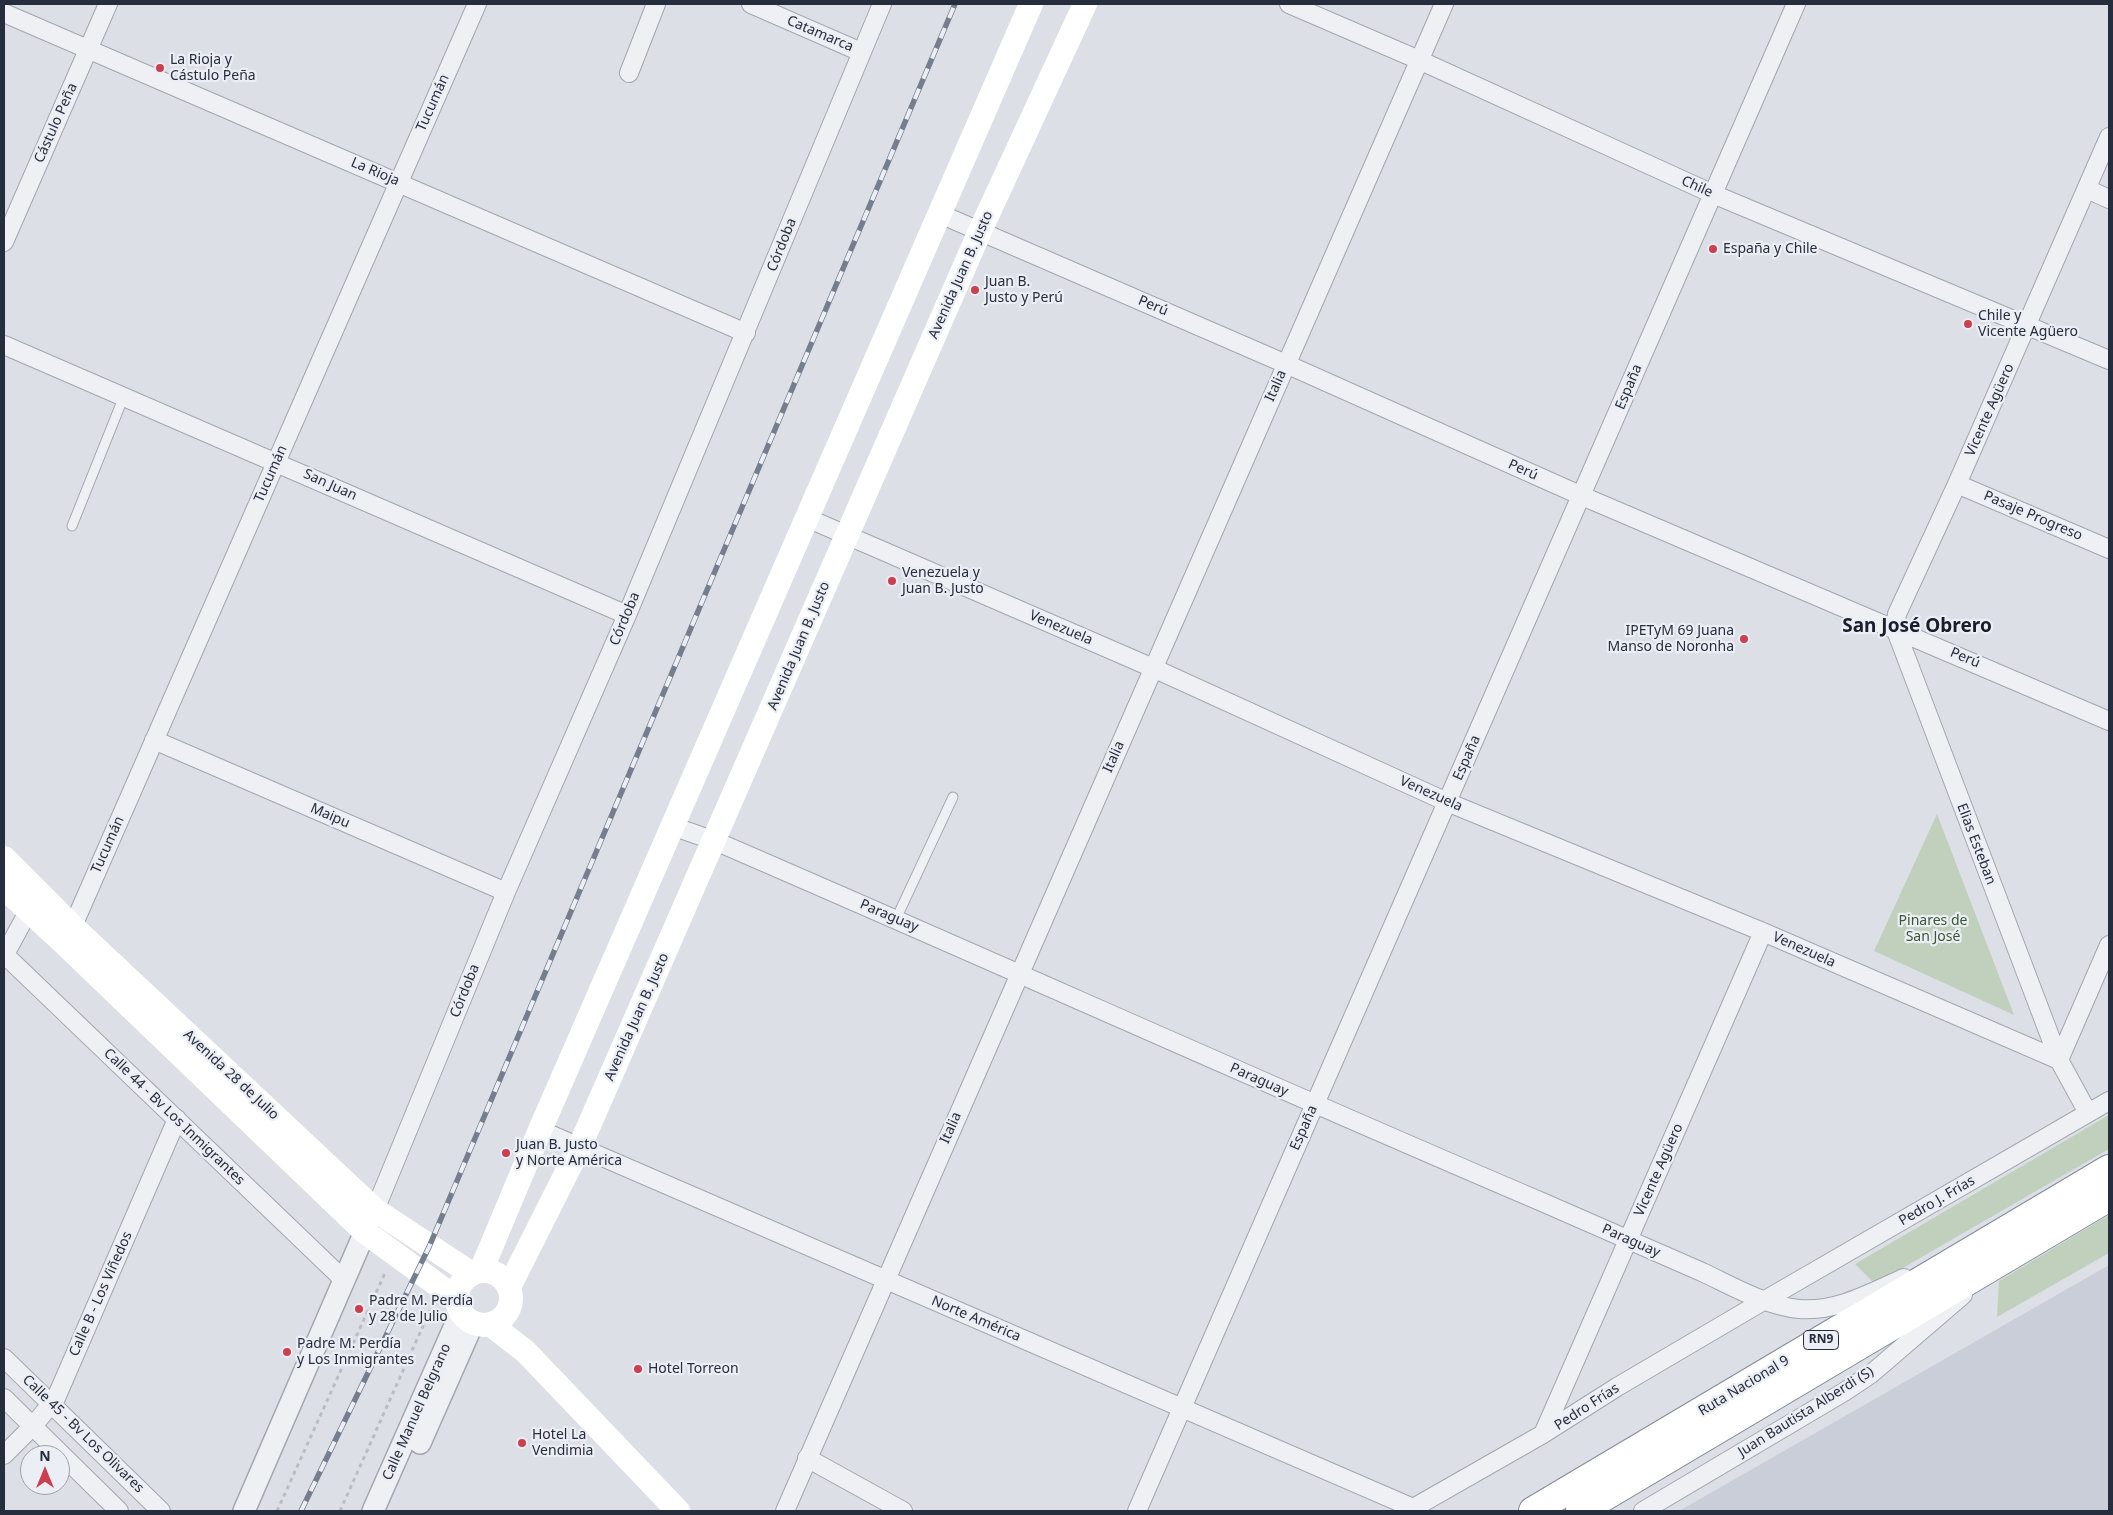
<!DOCTYPE html>
<html>
<head>
<meta charset="utf-8">
<style>
  body { margin:0 }
  #map { position:relative; width:2113px; height:1515px; overflow:hidden; background:#dcdfe6; font-family:"Noto Sans",sans-serif }
  canvas { display:block }
  .frame { position:absolute; inset:0; border:5px solid #262d3c; pointer-events:none }
  .north { position:absolute; left:20px; top:1445px; width:50px; height:50px; box-sizing:border-box; background:#ebeef4; border:1px solid #9ca1aa; border-radius:50%; rotate:0deg; font-size:14px; font-weight:700; line-height:20px; text-align:center; color:#262d3c }
  .north::after { content:''; display:block; margin:auto; width:18px; height:22px; background:#cc3f4e; clip-path:polygon(50% 0,100% 100%,50% 72%,0 100%) }
</style>
</head>
<body>
<div id="map">
<canvas width="2113" height="1515"></canvas>
<div class="frame"></div>
<div class="north">N</div>
</div>
<script>
const ctx = document.querySelector('canvas').getContext('2d');
ctx.lineJoin = 'round';
function fillPath(path, color) { ctx.fillStyle = color; ctx.fill(path, 'evenodd'); }
function stroke(path, color, width, dash) { ctx.strokeStyle = color; ctx.lineWidth = width; ctx.lineCap = dash ? 'butt' : 'round'; ctx.setLineDash(dash || []); ctx.stroke(path); }
function drawText(font, color, halo, rows, align = 'center') {
  ctx.font = font + ' "Noto Sans",sans-serif'; ctx.lineWidth = 4.5; ctx.setLineDash([]); ctx.textBaseline = 'middle'; ctx.strokeStyle = halo; ctx.fillStyle = color; for (const [text, x, y, turn = 0] of rows) {
    ctx.save(); ctx.translate(x, y); ctx.rotate((+turn || 0) * Math.PI / 180); ctx.textAlign = isNaN(turn) ? turn : align; if (halo) ctx.strokeText(text, 0, 0); ctx.fillText(text, 0, 0); ctx.restore();
  }
}
fillPath(new Path2D(`
  M2109,1265V1511H1679Z`), '#caced8');
fillPath(new Path2D(`
  M1937,814L2014,1015L1874,951Z
  M2109,1115V1149L1875,1284L1855,1264Z
  M2109,1215V1253L1997,1317L1999,1281Z`), '#c1d0bd');
const service = new Path2D(`
  M72,526L124,396
  M896,919L953,797`);
const minor = new Path2D(`
  M751,4L861,52
  M1289,4L1419,60L1713,194L2109,360
  M4,13L746,333
  M629,73L656,4
  M2087,189L2109,199
  M940,214L1286,364L1582,496L2109,721
  M4,242L108,4
  M4,345L627,615
  M1957,484L2109,549
  M807,518L1153,668L1447,802L1763,932L2059,1060
  M154,740L506,892
  M672,826L715,841C991,960 1265,1084 1542,1202C1595,1225 1649,1249 1702,1272C1732,1286 1766,1306 1799,1309C1837,1312 1870,1293 1904,1278
  M69,935L477,4
  M4,954L344,1280
  M4,956L28,912
  M2059,1060L2109,945
  M2088,1113L2059,1060L1895,628L1897,614L1957,484L2109,137
  M540,1130L1413,1508
  M375,1210L506,892L627,615L882,4
  M4,1358L161,1511
  M4,1398L119,1511
  M1543,1434L1763,932
  M4,1455L33,1426L56,1398L177,1119
  M807,1458L903,1511
  M785,1511L1444,4
  M1137,1511L1796,4
  M1408,1511L1543,1434L1617,1387L1765,1300L2109,1101
  M1643,1511L1844,1392L1871,1374L1963,1295`);
const tertiary = new Path2D(`
  M420,1443L473,1323
  M244,1511L371,1218
  M373,1511L461,1312`);
const trunk = new Path2D(`
  M1533,1511L2109,1169
  M1580,1511L2109,1197`);
stroke(service, '#a2a6b0', 11);
stroke(minor, '#a2a6b0', 20);
stroke(tertiary, '#a2a6b0', 24);
stroke(trunk, '#838c9c', 30);
stroke(new Path2D(`
  M277,1511L385,1273
  M340,1511L432,1306`), '#babdc4', 3, [4, 4]);
stroke(service, '#eef0f4', 9);
stroke(minor, '#eef0f4', 18);
stroke(tertiary, '#eef0f4', 21);
stroke(new Path2D(`
  M4,858L73,927L375,1210L472,1274
  M4,888L65,944L365,1232L457,1299
  M481,1271L540,1130L1031,4
  M457 1298a27 27 0 1 1 54 0a27 27 0 1 1-54 0Z
  M509,1287L580,1146L980,231L1085,4
  M490,1324L526,1352L678,1511`), '#fff', 24);
stroke(trunk, '#fff', 28);
const rail = new Path2D(`
  M301,1511L429,1247L955,4`);
stroke(rail, '#757e8f', 5.5);
stroke(rail, '#ebeef4', 4, [11]);
for (const [x, y, r, color] of [
  [160,68,5,"#cc3f4e"],
  [1713,249,5,"#cc3f4e"],
  [975,290,5,"#cc3f4e"],
  [1968,324,5,"#cc3f4e"],
  [892,581,5,"#cc3f4e"],
  [1744,639,5,"#cc3f4e"],
  [506,1153,5,"#cc3f4e"],
  [359,1309,5,"#cc3f4e"],
  [287,1352,5,"#cc3f4e"],
  [638,1369,5,"#cc3f4e"],
  [522,1443,5,"#cc3f4e"]
]) { const dot = new Path2D(); dot.arc(x, y, r, 0, 2 * Math.PI); ctx.fillStyle = color; ctx.fill(dot); stroke(dot, '#ebeef4', 2); }
for (const [x, y, w] of [
  [1821,1340,35]
]) { const box = new Path2D(); box.roundRect(x - w / 2, y - 9.5, w, 19, 4); ctx.fillStyle = '#ebeef4'; ctx.fill(box); stroke(box, '#262d3c', 1); }
drawText('bold 12px', '#262d3c', null, [
  ["RN9",1821,1340]
]);
drawText('14px', '#262d3c', '#ebeef4', [
  ["Catamarca",820,34,23],
  ["Tucumán",433,103,-66],
  ["Cástulo Peña",56,123,-66],
  ["La Rioja",375,172,23],
  ["Chile",1697,187,24],
  ["Córdoba",782,245,-68],
  ["Avenida Juan B. Justo",961,275,-66],
  ["Perú",1153,306,23],
  ["Italia",1276,386,-66],
  ["España",1629,387,-67],
  ["Vicente Agüero",1990,410,-66],
  ["Perú",1523,470,24],
  ["Tucumán",271,474,-66],
  ["San Juan",330,485,24],
  ["Pasaje Progreso",2033,516,23],
  ["Córdoba",625,619,-67],
  ["Venezuela",1061,628,23],
  ["Avenida Juan B. Justo",799,646,-67],
  ["Perú",1965,658,23],
  ["Italia",1114,757,-66],
  ["España",1467,758,-66],
  ["Venezuela",1431,794,24],
  ["Maipu",330,816,23],
  ["Elias Esteban",1976,844,69],
  ["Tucumán",108,845,-66],
  ["Paraguay",889,916,23],
  ["Venezuela",1804,950,24],
  ["Córdoba",465,991,-68],
  ["Avenida Juan B. Justo",637,1017,-66],
  ["Avenida 28 de Julio",231,1075,43],
  ["Paraguay",1259,1080,24],
  ["Calle 44 - Bv Los Inmigrantes",174,1117,44],
  ["Italia",951,1128,-66],
  ["España",1304,1128,-66],
  ["Vicente Agüero",1659,1170,-66],
  ["Pedro J. Frías",1937,1201,-30],
  ["Paraguay",1631,1241,24],
  ["Calle B - Los Viñedos",101,1294,-66],
  ["Norte América",976,1319,23],
  ["Ruta Nacional 9",1744,1386,-31],
  ["Pedro Frías",1587,1407,-33],
  ["Calle Manuel Belgrano",417,1412,-66],
  ["Juan Bautista Alberdi (S)",1806,1412,-32],
  ["Calle 45 - Bv Los Olivares",83,1434,44]
]);
drawText('14px', '#262d3c', '#ebeef4', [
  ["La Rioja y",170,60],
  ["Cástulo Peña",170,76],
  ["España y Chile",1723,249],
  ["Juan B.",985,282],
  ["Justo y Perú",985,298],
  ["Chile y",1978,316],
  ["Vicente Agüero",1978,332],
  ["Venezuela y",902,573],
  ["Juan B. Justo",902,589],
  ["IPETyM 69 Juana",1734,631,"right"],
  ["Manso de Noronha",1734,647,"right"],
  ["Juan B. Justo",516,1145],
  ["y Norte América",516,1161],
  ["Padre M. Perdía",369,1301],
  ["y 28 de Julio",369,1317],
  ["Padre M. Perdía",297,1344],
  ["y Los Inmigrantes",297,1360],
  ["Hotel Torreon",648,1369],
  ["Hotel La",532,1435],
  ["Vendimia",532,1451]
], 'left');
drawText('14px', '#385733', '#ebeef4', [
  ["Pinares de",1933,921],
  ["San José",1933,937]
]);
drawText('bold 19px', '#181e2c', '#ebeef4', [
  ["San José Obrero",1917,627]
]);
</script>
</body>
</html>
